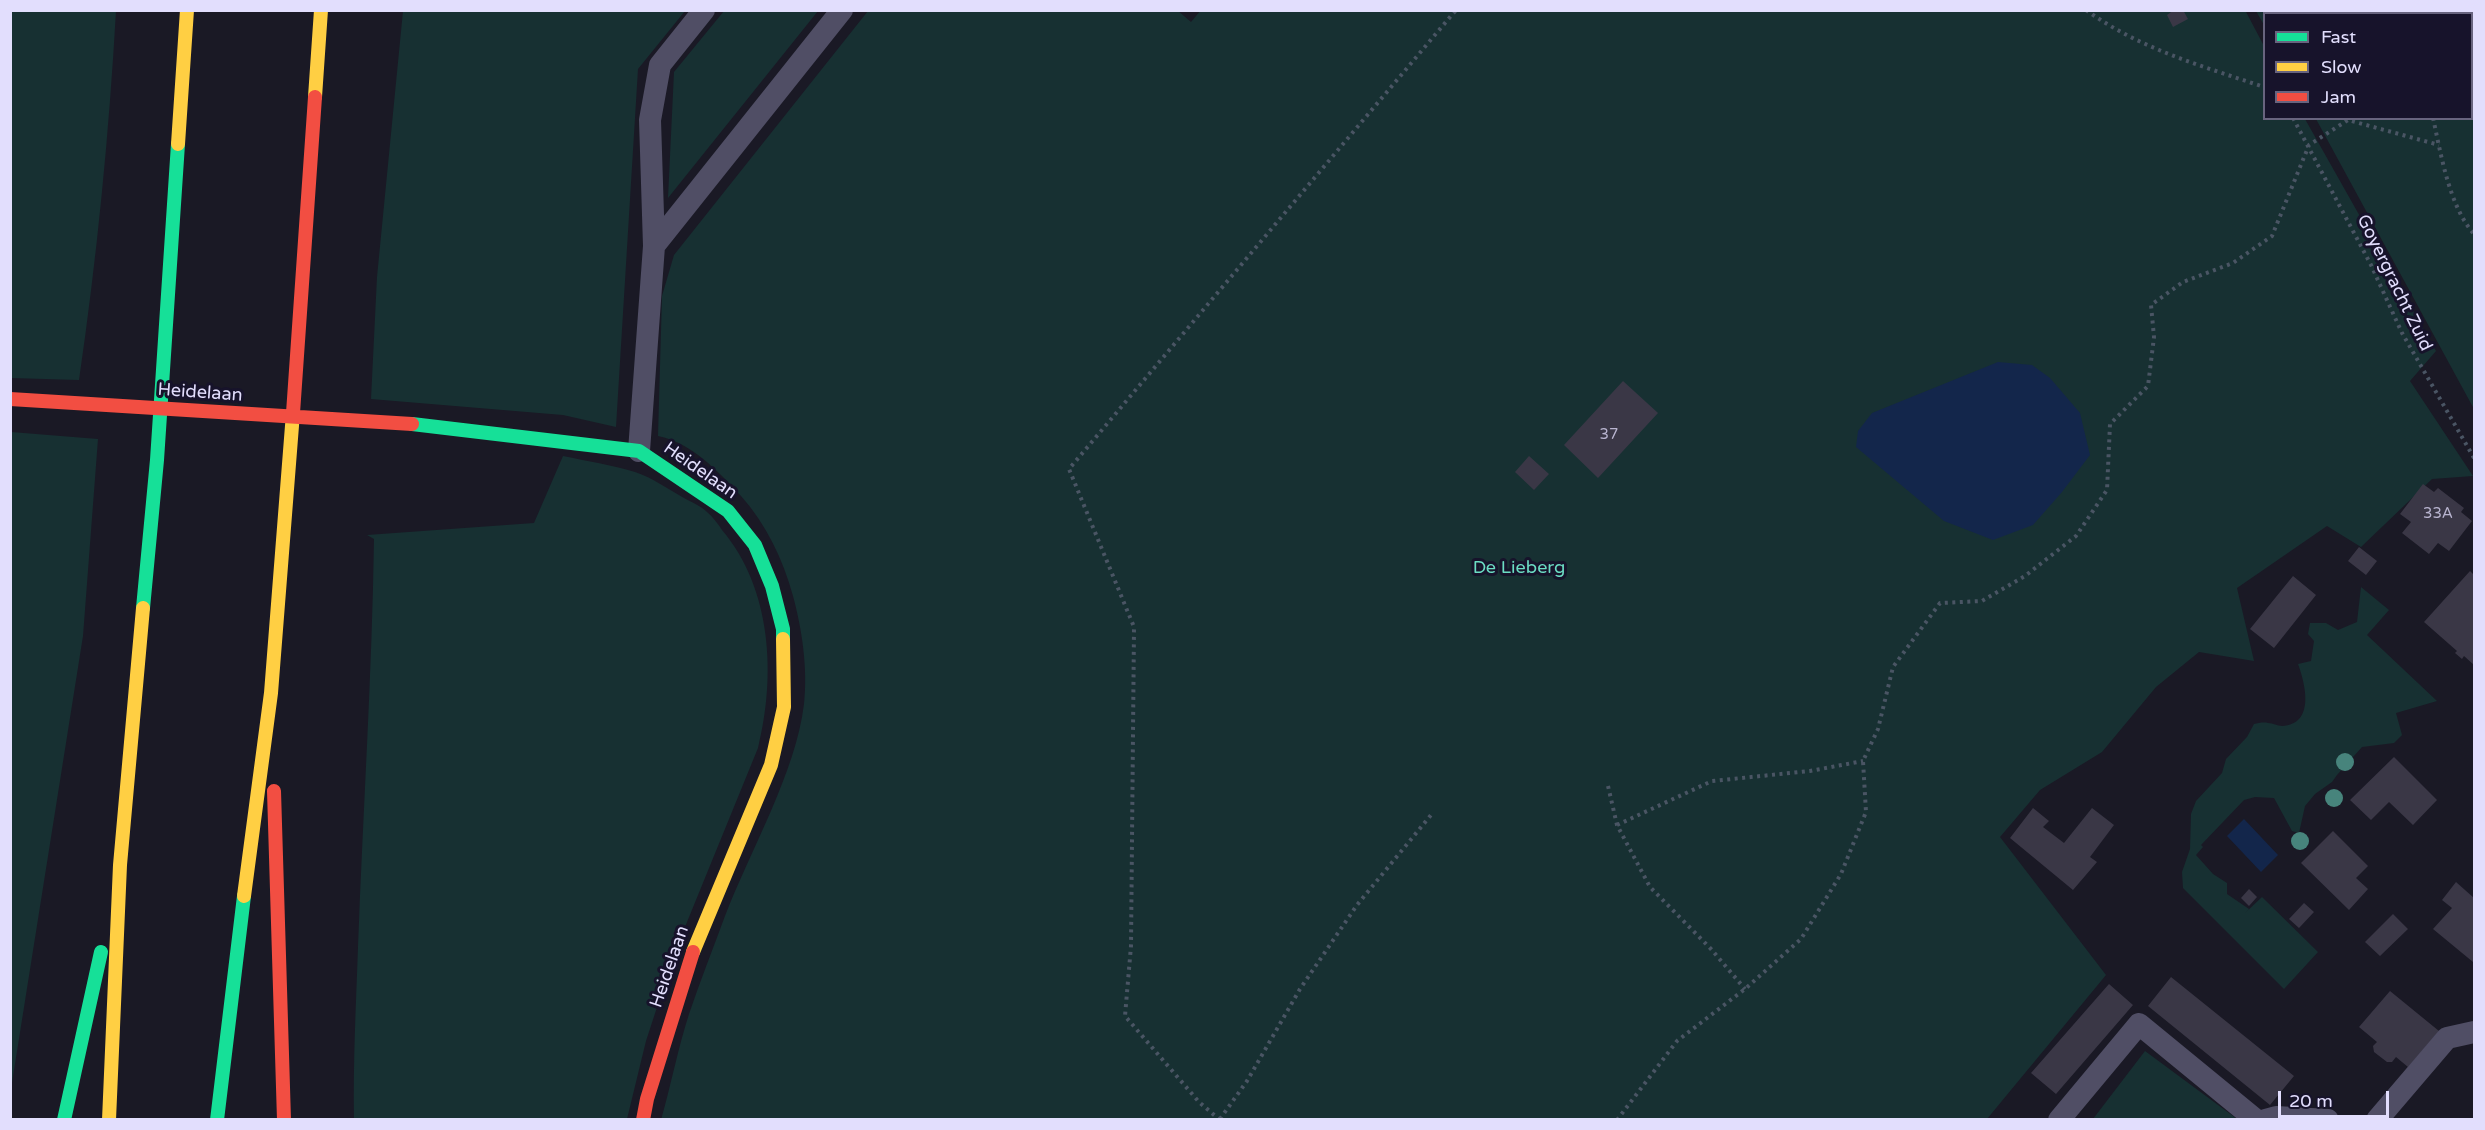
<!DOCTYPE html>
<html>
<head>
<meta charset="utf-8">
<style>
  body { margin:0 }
  #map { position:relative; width:2485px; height:1130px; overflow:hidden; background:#1a1925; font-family:"Varela Round",sans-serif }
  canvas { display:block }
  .frame { position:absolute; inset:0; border:12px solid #e2defd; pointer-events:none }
  .legend { position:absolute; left:2263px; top:12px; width:210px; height:108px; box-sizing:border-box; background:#17132b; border:2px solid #68647f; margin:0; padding:8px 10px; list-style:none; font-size:18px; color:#e2defd }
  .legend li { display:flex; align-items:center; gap:12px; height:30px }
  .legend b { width:30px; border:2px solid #68647f }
  .scale { position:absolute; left:2278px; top:1091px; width:111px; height:27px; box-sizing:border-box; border:3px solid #e2defd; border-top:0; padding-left:8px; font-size:18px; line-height:21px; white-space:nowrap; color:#e2defd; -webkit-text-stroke:4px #17132b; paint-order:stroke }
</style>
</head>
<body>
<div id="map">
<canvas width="2485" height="1130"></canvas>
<div class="frame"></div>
<ul class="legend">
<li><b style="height:8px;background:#16e098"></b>Fast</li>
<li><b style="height:8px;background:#ffcf43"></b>Slow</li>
<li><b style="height:8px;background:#f24e42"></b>Jam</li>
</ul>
<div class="scale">20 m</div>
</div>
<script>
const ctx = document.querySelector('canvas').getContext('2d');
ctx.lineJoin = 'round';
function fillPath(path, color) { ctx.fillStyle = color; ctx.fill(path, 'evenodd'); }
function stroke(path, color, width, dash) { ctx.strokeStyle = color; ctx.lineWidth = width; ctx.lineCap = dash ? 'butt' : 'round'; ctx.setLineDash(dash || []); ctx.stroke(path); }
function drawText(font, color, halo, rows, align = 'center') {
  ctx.font = font + ' "Varela Round",sans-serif'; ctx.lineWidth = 6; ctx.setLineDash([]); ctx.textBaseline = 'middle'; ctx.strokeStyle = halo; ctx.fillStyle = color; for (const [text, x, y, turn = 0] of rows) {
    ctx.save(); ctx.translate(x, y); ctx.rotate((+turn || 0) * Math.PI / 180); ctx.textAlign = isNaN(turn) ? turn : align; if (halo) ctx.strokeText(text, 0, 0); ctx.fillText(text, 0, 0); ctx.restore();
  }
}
fillPath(new Path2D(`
  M11,10L116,11C109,134 97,257 79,380L11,378Z
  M1177,10L1191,22L1201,10H2245L2264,46V118L2305,119L2436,351L2410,381L2473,476L2432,479L2361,547L2327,526L2237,588L2254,661L2199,652L2156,687L2102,752L2040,790L2000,837L2106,975L1987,1119L661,1120C671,1085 678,1048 689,1014C700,981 713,949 725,916C750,851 796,772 804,704C808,669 802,629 793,596C783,559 766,524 741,496C718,471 692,443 658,436L662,296L674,255L868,11Z
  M403,11H685L638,69L616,427L563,415L371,399L377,277Z
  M724,11H818L668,198L674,72Z
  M2256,11H2474V409L2316,119L2472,118V14H2264V25Z
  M11,432L98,439L83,636L11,1089Z
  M563,456C587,461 612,465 635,472C653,478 668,489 684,498C691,502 701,506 707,512C713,517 718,524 722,530C772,589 776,676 758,748L676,949L646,1041L627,1119L354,1120C353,1062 356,1005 358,947C363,811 372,675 374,539L367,535L534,523Z
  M2361,587L2389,610L2367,635L2437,701L2396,713L2402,735L2394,743L2362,747L2337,775L2332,782L2315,794L2305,806L2299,833L2292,831L2274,798L2255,797L2244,800L2201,845L2203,847L2196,855L2213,874L2227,883V894L2249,909L2244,914L2262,897L2318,952L2284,989L2183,888L2182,872L2190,849L2191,814L2196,801L2222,773L2226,759L2247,737L2254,724C2258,723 2264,722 2268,723C2273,723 2277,726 2282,726C2316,724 2305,683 2298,664L2311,661L2314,641L2308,634L2310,623H2326L2338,630L2357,622Z
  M2145,1051L2237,1119H2093Z`), '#173032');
fillPath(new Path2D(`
  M1998,362L2032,365L2050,378L2080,413L2090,455L2062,492L2033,525L1993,540L1944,521L1856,447L1858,431L1872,413Z
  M2244,819L2278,855L2261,872L2227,836Z`), '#13264b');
fillPath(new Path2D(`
  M2174,10H2183L2188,19L2173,27L2167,15Z
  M1623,381L1658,413L1598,478L1564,445Z
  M1529,456L1549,474L1534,490L1515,472Z
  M2423,484L2434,492L2438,488L2464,508L2461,512L2472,521L2449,551L2438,543L2429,554L2402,533L2411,522L2400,514Z
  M2359,547L2377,561L2366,575L2348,561Z
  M2470,571L2474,575V665L2464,656L2462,659L2455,653L2457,651L2424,622Z
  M2293,576L2316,595L2274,648L2250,629Z
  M2394,757L2437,800L2413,825L2389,802L2371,820L2350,800Z
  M2033,808L2049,821L2043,827L2064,843L2092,808L2114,825L2090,857L2097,862L2073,890L2010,838Z
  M2333,831L2368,866L2356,878L2368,889L2349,910L2301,863Z
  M2456,882L2474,898L2473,962L2433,929L2452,908L2442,900Z
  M2249,889L2257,897L2249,906L2241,898Z
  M2304,903L2314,912L2299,928L2289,919Z
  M2393,914L2408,929L2380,956L2365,942Z
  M2171,977L2294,1076L2270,1105L2148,1006Z
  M2109,984L2133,1005L2056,1094L2031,1073Z
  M2390,991L2439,1031L2408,1067L2396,1057L2392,1062H2387L2374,1052L2373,1046L2377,1042L2359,1027Z`), '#3a3746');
stroke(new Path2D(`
  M2086,10C2140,49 2202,66 2264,87
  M2400,10V14
  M2441,10L2450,14
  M2391,14L2392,10
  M2472,21L2474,22
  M2293,118L2371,265L2402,333L2474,458
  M2433,118C2441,154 2449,206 2474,234
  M1608,786L1617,825L1650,887L1711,949L1745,989
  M1617,825L1712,781L1810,771L1863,761
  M1220,1119L1247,1081L1300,989L1357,905L1431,815
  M1220,1120L1199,1102L1125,1016L1131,946L1134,627L1069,469L1456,10
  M1617,1120L1677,1041L1745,989L1801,939L1841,874L1866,812L1863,761L1878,729L1893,667L1940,603L1982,601L2025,576L2076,536L2107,490L2110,424L2148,386L2154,337L2151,305L2183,282L2233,263L2272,236L2309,145L2348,120L2439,145`), '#4a5564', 4, [3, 4.5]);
stroke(new Path2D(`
  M654,246L650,120L660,65L704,10
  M639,451L654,246L842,10
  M2059,1120L2139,1024L2256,1120
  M2265,1120L2276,1117L2328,1120
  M2377,1120L2447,1038L2474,1032`), '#504e65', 22);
stroke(new Path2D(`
  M412,424L639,451L728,511L755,545L772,586L783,629V639
  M143,608L157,460L178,144
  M64,1120L101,952
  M217,1120L244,896`), '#16e098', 14);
stroke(new Path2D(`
  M315,97L321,10
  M178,144L187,10
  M244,896L271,693L293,413
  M693,952L771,765L784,707L783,639
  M109,1120L120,865L143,608`), '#ffcf43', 14);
stroke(new Path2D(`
  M10,399L412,424
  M293,413L315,97
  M274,791L284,1120
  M643,1120L647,1099L693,952`), '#f24e42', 14);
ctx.fillStyle = '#47847c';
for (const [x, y] of [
  [2345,762],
  [2334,798],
  [2300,841]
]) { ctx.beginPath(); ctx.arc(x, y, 9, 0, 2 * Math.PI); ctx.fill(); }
drawText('15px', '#b8b4cf', null, [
  ["37",1609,435],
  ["33A",2438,514]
]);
drawText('18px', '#e2defd', '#17132b', [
  ["Goyergracht Zuid",2394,283,64],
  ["Heidelaan",200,393,4],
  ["Heidelaan",700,471,35],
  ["Heidelaan",670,967,-71]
]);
drawText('18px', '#6bdcc3', '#17132b', [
  ["De Lieberg",1519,568]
]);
</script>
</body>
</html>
